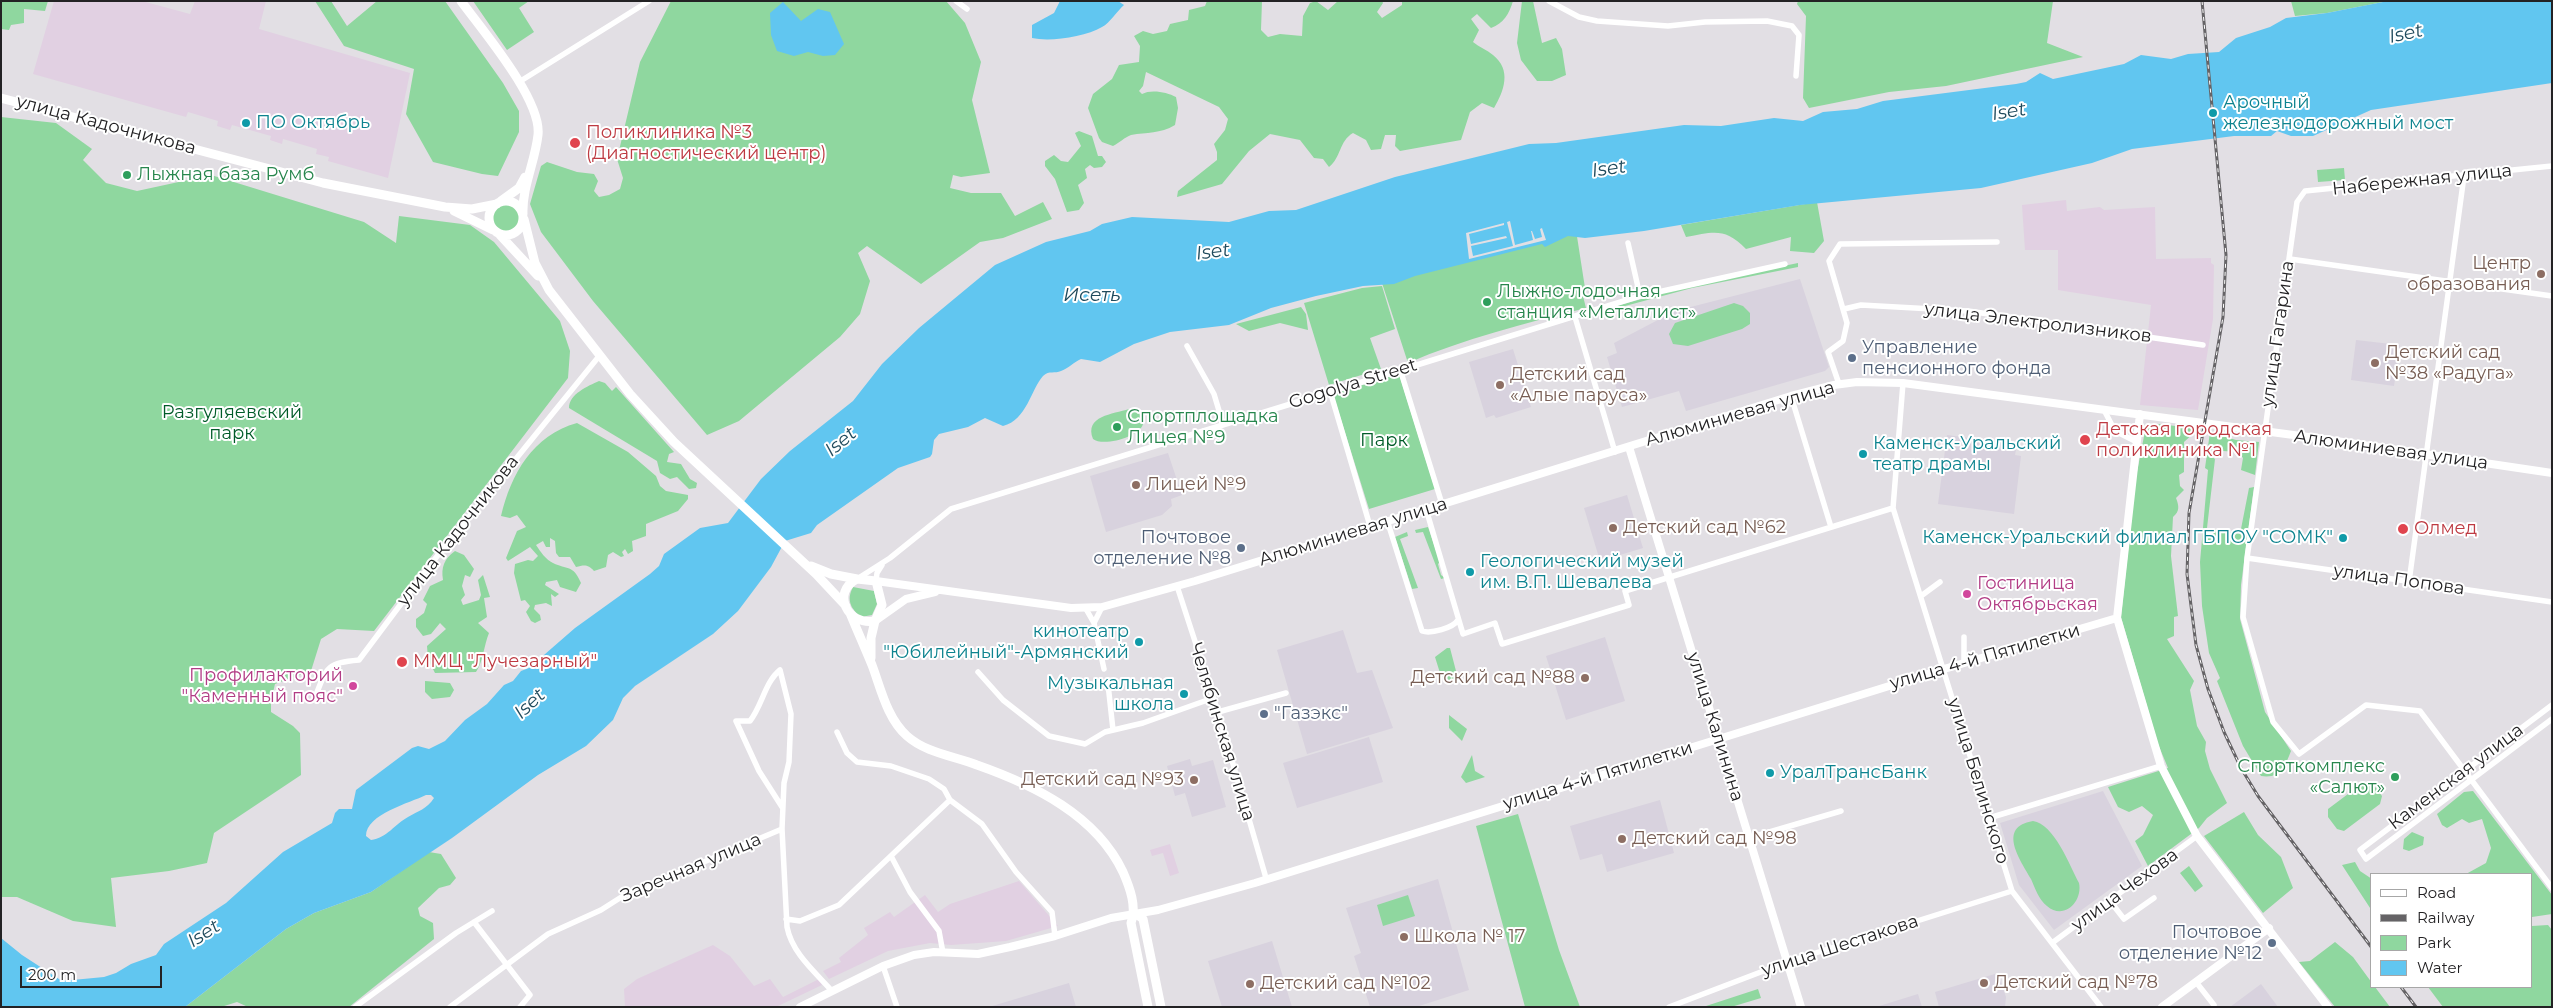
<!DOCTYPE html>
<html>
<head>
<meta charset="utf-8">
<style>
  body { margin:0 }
  #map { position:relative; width:2553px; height:1008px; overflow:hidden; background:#e2dfe4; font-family:Montserrat,sans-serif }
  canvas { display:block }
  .frame { position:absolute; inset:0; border:2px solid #232224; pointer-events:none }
  .legend { position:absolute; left:2370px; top:873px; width:162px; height:115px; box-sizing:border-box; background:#fff; border:1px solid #a7a7a7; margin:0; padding:6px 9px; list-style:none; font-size:15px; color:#232224 }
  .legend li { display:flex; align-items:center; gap:10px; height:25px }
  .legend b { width:25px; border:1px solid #a7a7a7 }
  .scale { position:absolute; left:20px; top:966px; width:142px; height:22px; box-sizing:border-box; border:2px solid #232224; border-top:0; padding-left:6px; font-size:15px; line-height:18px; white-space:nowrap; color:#232224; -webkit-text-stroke:4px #fff; paint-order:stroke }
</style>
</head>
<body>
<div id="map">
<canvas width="2553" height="1008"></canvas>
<div class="frame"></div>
<ul class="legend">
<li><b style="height:6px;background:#fff"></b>Road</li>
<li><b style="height:6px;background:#656366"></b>Railway</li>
<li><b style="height:14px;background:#8fd79f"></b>Park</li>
<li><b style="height:14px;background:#61c6f0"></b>Water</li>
</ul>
<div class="scale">200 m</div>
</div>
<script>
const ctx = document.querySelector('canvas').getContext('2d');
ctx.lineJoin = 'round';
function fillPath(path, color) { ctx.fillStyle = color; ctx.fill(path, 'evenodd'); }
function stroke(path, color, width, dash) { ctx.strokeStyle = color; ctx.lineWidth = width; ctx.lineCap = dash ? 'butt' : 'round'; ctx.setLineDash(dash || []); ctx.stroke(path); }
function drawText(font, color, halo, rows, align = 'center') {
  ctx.font = font + ' Montserrat,sans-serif'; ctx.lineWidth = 4; ctx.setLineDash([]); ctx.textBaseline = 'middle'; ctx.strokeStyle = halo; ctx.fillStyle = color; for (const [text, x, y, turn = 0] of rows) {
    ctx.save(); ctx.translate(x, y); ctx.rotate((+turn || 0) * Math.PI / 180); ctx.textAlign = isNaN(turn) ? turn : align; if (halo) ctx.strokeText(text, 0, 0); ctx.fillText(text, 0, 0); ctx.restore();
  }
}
fillPath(new Path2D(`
  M1800,279L1829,367L1825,371L1686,411L1679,391L1622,407L1607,357L1617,353L1614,343L1675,311Z
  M2356,340L2400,345L2394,386L2351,380Z
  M1513,349L1531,407L1496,418L1494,415L1486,418L1469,362Z
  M1947,435L2017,444L2015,455L2021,456L2014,514L1938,504Z
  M1168,453L1182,495L1171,499L1172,506L1162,515L1106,532L1090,476Z
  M1627,495L1643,548L1600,561L1584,508Z
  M1343,630L1357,673L1372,670L1393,728L1307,754L1277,650Z
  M1605,637L1625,701L1566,720L1546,656Z
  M1369,737L1383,782L1297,808L1283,763Z
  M1190,759L1192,766L1213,760L1226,807L1192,817L1185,793L1175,796L1167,766Z
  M2103,791L2142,866L2054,930L2019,885L2000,823Z
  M1660,800L1674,853L1607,872L1602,854L1580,860L1570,826Z
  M1438,879L1469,990L1416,1007H1370L1354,956L1361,953L1346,908Z
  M1272,941L1292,1007H1222L1208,961Z
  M1998,973L2006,997L2005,1007H1939L1935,992Z
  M1069,983L1076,1007H989Z
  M2261,984L2278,1007H2230Z
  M1918,994L1922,1007H1876Z`), '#d8d2de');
fillPath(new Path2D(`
  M54,1H142L190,14L195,1H266L259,29L410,73L388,178L328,161L329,157L316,154L317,149L283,139L282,144L270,140L271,136L232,125L230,130L217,126L218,121L188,112L186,117L33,74Z
  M2066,200L2067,211L2100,207L2104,210L2155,207L2156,259L2211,258V263L2214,265L2213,319L2198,410L2140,405L2151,305L2058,290V250H2025L2022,205Z
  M1170,844L1179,873L1170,876L1163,853L1152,856L1150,850Z
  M1019,881L1058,926L1006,941L951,945L930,943L888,951L829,979L823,971L841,962L839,958L868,935L864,928L890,912L894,917L925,895L938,912L950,904Z
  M713,945L730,956L754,986L770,979L783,997L819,979L822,985L776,1007H625L624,989L637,979Z`), '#e1d0e2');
fillPath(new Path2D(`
  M1,1H48L45,11L24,9V23L11,25L9,30L1,29Z
  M315,1H331L347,26L377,1H445L503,83L519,111V132L498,176L482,174L433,162L406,114L414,69L344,46Z
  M473,1H529L519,8L534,32L507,50Z
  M671,1H946L965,23L981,62L972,100L990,173L961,177L953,175L950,188L971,193H1001L1015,216L1043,202L1052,219L1003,238L980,242L921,284L867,246L858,253L870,281L860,314L840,337L739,421L707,435L593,301L541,232L530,204L541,166L547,162L577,172L594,174L598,181L594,191L599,197L609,195L620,189L623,178L617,159L640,62Z
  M1207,1H1262L1261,30L1268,37L1280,34L1302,36L1303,16L1310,3L1316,1L1328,10L1338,1H1382L1383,3L1377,12L1382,18L1402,5V1H1513C1509,14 1504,23 1491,28L1477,14L1471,19L1479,30L1473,42C1479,47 1487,50 1493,55C1512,70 1504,91 1494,108L1482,103L1470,112L1461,140L1400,151L1395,146L1396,135H1385L1381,149L1371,150L1366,140L1353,133C1339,141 1341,158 1329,167L1323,159L1314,158L1300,140L1270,134L1249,151L1222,184L1177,197L1178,191L1217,160V152L1214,144L1225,130L1228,119L1219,107L1146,72L1143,86L1139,91L1142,94C1151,89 1167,92 1176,97L1178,108L1175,125C1160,134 1147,132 1131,135C1125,137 1119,143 1113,146L1102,142L1099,138L1088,108L1093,94L1112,79L1119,65L1139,62L1140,46L1134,36L1143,31L1153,34L1167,31L1170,24L1188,20L1189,10L1205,6Z
  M1522,1H1533L1542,43L1556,38L1562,49L1566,75L1552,81H1537L1521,60L1517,43Z
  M1798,1H2053L2047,43L2083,57L1946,86L1889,92L1809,108L1803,98L1806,16L1797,4Z
  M2291,1H2388L2327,13L2295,16Z
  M1,117L56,123L92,149L83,160L106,183L137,191L211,175L364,222L396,243L399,216L470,225L494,242L560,321L570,351L568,378L374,631L337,629L321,639L311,671L275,684L271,701V712L293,726L300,733L301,775L214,833L207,863L169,871L111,878L116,927L73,921L17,897H1Z
  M1079,131L1092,136L1098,156H1102L1106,162L1102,167L1094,168L1090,165L1085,169L1087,178L1078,185L1084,203L1079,210L1067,212L1055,179L1045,166V161L1054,155L1061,161L1068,162L1081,146L1075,133Z
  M2344,168L2345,180L2318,182L2317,170Z
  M1817,202L1824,241L1814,253L1790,251L1791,237L1746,249C1725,227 1713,232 1686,237L1681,225Z
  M492 218a14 14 0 1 1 28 0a14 14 0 1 1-28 0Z
  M1576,230L1585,288L1583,296L1586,308C1526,323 1463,339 1408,363L1382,283Z
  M1798,263V267L1692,288L1614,309L1609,308L1692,285Z
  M1382,286L1395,329L1370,338L1381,369L1329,385L1304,303L1362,288Z
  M1734,303L1743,306L1750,313V324L1742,329L1688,346L1673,344L1669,334L1675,323Z
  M1301,307L1306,314L1308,330L1280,323L1249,331L1236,324Z
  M1399,374L1435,489L1369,509L1333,394Z
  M599,381L605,383L612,391L616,387L674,452L669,454L667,462L681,464L690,479L697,483L696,488L689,489L677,477L670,479L660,473L657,461L569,408C569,394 588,386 599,381Z
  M1129,409H1135L1141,416L1143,424C1140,437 1103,447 1093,439C1084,416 1113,414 1129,409Z
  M577,423L628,452L656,476L660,486L666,491L688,495V499L678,511L646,524V536L632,541L633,551L628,554L625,549L622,552L624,556L621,557L613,552L608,555L606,567L594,571C588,564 584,565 576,567L570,557H559L556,553L555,541L550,538V547H546L543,541L536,545C540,551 546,560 553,563C567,570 573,564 581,583L576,592L560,587L557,580L546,582L545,585L559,594L555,597L551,594L552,606L546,603L535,605L534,609L540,615L541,620L535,623L531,621L526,612L530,606L525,600L521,601L514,573L515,564L528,560L533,561L538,556L530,547L508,561L506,558L517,531L526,527L517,515L510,518L501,516C511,474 533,435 577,423Z
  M2160,424L2190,428L2195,432L2184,442V472L2179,475L2180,486L2184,490L2176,498C2179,506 2180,511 2173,517L2171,556L2178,616L2174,617V636L2167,639L2194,681L2190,690L2197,726L2206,742L2205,751L2210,769L2227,803L2207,818L2199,828L2148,866L2135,841L2143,835L2153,815L2142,806L2129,812L2118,807L2108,787L2168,768L2158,744L2121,617L2136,477L2146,426Z
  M2210,432L2236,440L2259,442L2255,475L2241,470L2243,458L2238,452L2223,451L2220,447L2211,450V456L2215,459L2207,528L2240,534L2249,488L2254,487L2241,585L2240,619L2265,712L2291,751C2285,766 2281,779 2261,776L2243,746L2217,681L2220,678L2209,653L2202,606L2200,562L2208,470L2205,468Z
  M1428,527L1440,562L1438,564L1441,575L1445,578L1441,579L1423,532L1416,533L1415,530Z
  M1407,532L1408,536L1400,539L1418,588L1412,589L1395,537Z
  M455,551L464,555L474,569L470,577L465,575L462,586L465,595L461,600L463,605L479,600L481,595L478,580L483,575L490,597L484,598L487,617L478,623L489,633C484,645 483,662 476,672L435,673L428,659L427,646L446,629L440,623L431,634L423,636L416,627V619L424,613L427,604L423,600L430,586L443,580C441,567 444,559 455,551Z
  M853,587L874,591L877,604L872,615L861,617C851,609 846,600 853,587Z
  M1447,648H1450L1456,671L1453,682H1446L1440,673L1435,657Z
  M425,681L450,683L454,690L450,697L432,699L425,692Z
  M1449,715L1467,729L1462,741L1449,728Z
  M1472,755L1475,771L1485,777L1466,783L1461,777Z
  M2364,782L2372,783L2382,796L2380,804L2344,831L2337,829L2328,817V809Z
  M2473,791L2552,895V914L2532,917V874H2466L2486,863L2491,848L2482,819L2469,823L2462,819L2447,828L2442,825L2437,814L2464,792Z
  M2244,812L2258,835L2281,857L2293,888L2263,913L2204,836Z
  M1518,814L1559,950L1580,1007H1525L1476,826Z
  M2033,821C2054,824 2069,864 2079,883C2083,901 2064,921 2047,906C2039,900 2035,888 2031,879C2021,861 1996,827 2033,821Z
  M2412,832L2424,837L2423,845L2409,851L2403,849L2404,839Z
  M429,852L441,854L456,878L450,885L439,888L418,908L420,916L433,923L434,939L349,1007H248L237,1002L221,1007H185L286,929L314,913L371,892Z
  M2355,862L2360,871L2372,879V911L2342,865Z
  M2189,866L2203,886L2195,892L2180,873Z
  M1408,895L1415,916L1383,926L1377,905Z
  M2548,925L2552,930V1007H2443L2428,987H2532V926Z
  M2335,942L2353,957L2372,983V987H2375L2390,1007H2335L2299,962L2310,961Z
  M1758,989L1761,998L1731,1007H1703Z`), '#8fd79f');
fillPath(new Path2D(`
  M1060,1H1118L1124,5C1117,11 1110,23 1102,27C1085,37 1050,42 1032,38V25L1054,13Z
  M2388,1H2552V83L2371,110L2313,136H2291L2277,131L2271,136H2234L2132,149L2092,163L1981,188L1800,205L1644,231L1585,238L1568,236L1545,247L1542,244L1415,276L1394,284L1363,286L1316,296L1271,308L1229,325L1170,332L1134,344L1100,362L1081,359C1074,362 1069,368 1061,371C1055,374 1049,370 1043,376C1031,389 1027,420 1003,426L985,418L968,427L939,434L934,440L932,454L930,457L898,468L817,525L811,533L785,541L771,567L738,611L713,634L635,686L623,698L613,720L586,746L538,775L452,838L371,892L314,913L286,929L185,1007H1V938L22,955L62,981L104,977L116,973L131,964L156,955L164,944L226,903L283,852L332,823L335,813L339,809H352L356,790L412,748L418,746L429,749L445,741L465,720L487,704L504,685L513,681L521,671L529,668L575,628L650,574L659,566L664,554L700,528L728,523L761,479L790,451L853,401L882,364L919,328L995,265L1046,242L1090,231L1102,224L1132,217L1229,222L1269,211L1296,210L1395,177L1529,144L1556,143L1684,125L1721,126L1774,118L1803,121L1823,112L1857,109L1883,101L2016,84L2026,82L2040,73L2053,79L2124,64L2141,55L2171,59L2188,54L2219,52L2236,38L2270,27L2286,18L2327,13ZM426,795H431L434,798C427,809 418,811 408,817C395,824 387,838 371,840L366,836C366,814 410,803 426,795Z
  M783,2L801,21L818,9L830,12L844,44L835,55L823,56L808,52L794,56L777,51L771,35L770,13Z`), '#61c6f0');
fillPath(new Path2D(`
  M1510,221L1515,245L1533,240L1531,231H1532L1535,239L1542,237L1540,229L1542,228L1546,240L1469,259L1466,233L1504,223V225L1469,234L1471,244L1506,236L1507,238L1471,246L1473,256L1513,246L1507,222Z`), '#e2dfe4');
stroke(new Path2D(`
  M956,1L967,9
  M1549,1L1579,17L1597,21L1668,26L1705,22L1767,21L1792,26L1799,35L1796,76
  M519,82L649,1
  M2552,166L2305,191L2297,202L2247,558L2243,617L2273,722L2299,754L2366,705L2420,711L2552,888
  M1628,243L1640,296
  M2290,259L2552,296
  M1844,309L1861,305L1968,311L2203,345
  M1575,317L1615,452
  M1187,346L1214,394L1223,424
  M1400,369L1442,504
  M1903,383L1893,508L2012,891L2101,1007
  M1839,384L1828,352L1843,341L1847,323L1829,261L1840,244L1997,242
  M1330,391L1370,526
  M1791,396L1831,527
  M2104,410L2115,431L2137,442
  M1426,509L1463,634L1495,623L1502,644L1629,605L1625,591L1893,508
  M1387,520L1422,631C1431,634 1453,628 1458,620
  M2247,558L2552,602
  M857,579L890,558L951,509L1640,296L1785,264
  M876,581L877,573L882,565
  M2409,582L2464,176
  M1177,586L1218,712L1266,878
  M1921,596L1940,582
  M1086,609L1094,623L1104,669
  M1094,623L1102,607
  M1964,663V637
  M780,670L791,714L789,762L784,783L782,829L787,927C792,953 815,972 832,991
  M978,672L1003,700L1049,736L1085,744L1105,732L1143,723L1213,698
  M1108,684L1113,730
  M316,695C327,666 328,663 359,660L430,565L600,355
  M2552,705L2360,850L2366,859L2552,719
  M1218,712L1286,693
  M736,721L759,771L782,807
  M736,721H750C762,706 765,682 780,670
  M837,732L847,753L857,762L891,766L929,779L944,789L950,800
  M1989,818L2161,766
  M1749,838L1841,811
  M891,856L910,892L939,931L943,953
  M2110,901L2124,919L2154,898
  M786,919L800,921L839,905L950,800L982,824L1016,872L1052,912L1055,936
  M474,922L530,995L520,1007
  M2052,943L2197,836
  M883,966L897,1007
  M2196,982L2214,1005
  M355,1007L456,933L492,911
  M450,1007L548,934L601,910L623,896L782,829
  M1669,1007L1787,962L2012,891`), '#fff', 5.5);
stroke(new Path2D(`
  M2140,414L2117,618L2161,766L2197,836L2328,1007
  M1629,447L1801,1007
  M876,581L1071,608L1102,607L1195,581L1791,396L1834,385L1857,382L1903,383L2316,438L2552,473
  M875,621L906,599L935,592
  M800,1007L883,966L914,955L934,952L978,954L1010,947L1055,936L1111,918L1158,910L1255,883L1944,669L2117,618
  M2162,1007L2269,928`), '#fff', 8);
stroke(new Path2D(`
  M461,1C483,31 542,100 538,135C535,162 522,187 523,214
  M1,98L323,183L445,207L472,209L497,204
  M489 218a17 17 0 1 1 34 0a17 17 0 1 1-34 0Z
  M501,201L519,188L525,177
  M454,211L493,230
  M524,219L535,263L549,290L630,394L674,442L816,574L846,606
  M500,235L538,276
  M811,566L831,574L857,579
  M857,579L876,581L882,605L875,621C847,626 831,592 857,579Z
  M850,613C857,630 865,648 872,665C881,689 887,718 907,736C926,753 954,756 977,765C1034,785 1096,815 1123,872C1130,888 1137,907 1131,923L1148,1007
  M871,658V638L875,621
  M1135,913L1143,919L1161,1007`), '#fff', 9);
const rail = new Path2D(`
  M2202,1L2226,255L2223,317L2189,513L2187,574L2196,645L2208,689L2224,732L2241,768L2258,796L2372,948
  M2401,987L2416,1007`);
stroke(rail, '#656366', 3);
stroke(rail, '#fff', 1, [4]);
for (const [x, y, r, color] of [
  [2213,113,5,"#0f9aa8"],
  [246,123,5,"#0f9aa8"],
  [575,143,6,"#e0444e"],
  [127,175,5,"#2e9e5b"],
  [2541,274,5,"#8d6e63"],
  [1487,302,5,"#2e9e5b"],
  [1852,358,5,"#5c6f8a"],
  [2375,363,5,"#8d6e63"],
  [1500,385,5,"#8d6e63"],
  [1117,427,5,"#2e9e5b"],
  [2085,440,6,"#e0444e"],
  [1863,454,5,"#0f9aa8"],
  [1136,485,5,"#8d6e63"],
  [1613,528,5,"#8d6e63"],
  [2403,529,6,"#e0444e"],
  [2343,538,5,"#0f9aa8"],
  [1241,548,5,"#5c6f8a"],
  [1470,572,5,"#0f9aa8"],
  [1967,594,5,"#d1479c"],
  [1139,642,5,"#0f9aa8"],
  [402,662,6,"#e0444e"],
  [1585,678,5,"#8d6e63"],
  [353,686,5,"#d1479c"],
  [1184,694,5,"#0f9aa8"],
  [1264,714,5,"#5c6f8a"],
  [1770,773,5,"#0f9aa8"],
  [2395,777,5,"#2e9e5b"],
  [1194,780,5,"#8d6e63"],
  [1622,839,5,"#8d6e63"],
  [1404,937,5,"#8d6e63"],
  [2272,943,5,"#5c6f8a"],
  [1984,983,5,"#8d6e63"],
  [1250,984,5,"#8d6e63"]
]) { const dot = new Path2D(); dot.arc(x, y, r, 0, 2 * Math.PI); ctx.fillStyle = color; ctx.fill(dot); stroke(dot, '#fff', 2); }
drawText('18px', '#0d838f', '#fff', [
  ["Арочный",2223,103],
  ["железнодорожный мост",2223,124],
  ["ПО Октябрь",256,123],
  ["Каменск-Уральский",1873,444],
  ["театр драмы",1873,465],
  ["Каменск-Уральский филиал ГБПОУ \"СОМК\"",2333,538,"right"],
  ["Геологический музей",1480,562],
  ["им. В.П. Шевалева",1480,583],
  ["кинотеатр",1129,632,"right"],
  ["\"Юбилейный\"-Армянский",1129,653,"right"],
  ["Музыкальная",1174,684,"right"],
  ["школа",1174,705,"right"],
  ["УралТрансБанк",1780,773]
], 'left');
drawText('18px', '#232224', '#fff', [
  ["улица Кадочникова",106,125,15],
  ["Набережная улица",2422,180,-6],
  ["улица Электролизников",2038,323,7],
  ["улица Гагарина",2278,334,-82],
  ["Gogolya Street",1353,384,-17],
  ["Алюминиевая улица",1740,414,-16],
  ["Алюминиевая улица",2391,450,8],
  ["улица Кадочникова",458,531,-52],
  ["Алюминиевая улица",1353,532,-17],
  ["улица Попова",2399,580,8],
  ["улица 4-й Пятилетки",1985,657,-16],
  ["улица Калинина",1715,727,73],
  ["Челябинская улица",1222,732,73],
  ["улица 4-й Пятилетки",1598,776,-17],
  ["Каменская улица",2456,777,-37],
  ["улица Белинского",1978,781,73],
  ["Заречная улица",691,868,-23],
  ["улица Чехова",2125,890,-36],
  ["улица Шестакова",1840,946,-18]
]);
drawText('18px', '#be3a42', '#fff', [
  ["Поликлиника №3",586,133],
  ["(Диагностический центр)",586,154],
  ["Детская городская",2096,430],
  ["поликлиника №1",2096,451],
  ["Олмед",2414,529],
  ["ММЦ \"Лучезарный\"",413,662]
], 'left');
drawText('18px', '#27864d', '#fff', [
  ["Лыжная база Румб",137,175],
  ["Лыжно-лодочная",1497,292],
  ["станция «Металлист»",1497,313],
  ["Спортплощадка",1127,417],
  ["Лицея №9",1127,438],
  ["Спорткомплекс",2385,767,"right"],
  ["«Салют»",2385,788,"right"]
], 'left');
drawText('18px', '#785e54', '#fff', [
  ["Центр",2531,264,"right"],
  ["образования",2531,285,"right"],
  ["Детский сад",2385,353],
  ["№38 «Радуга»",2385,374],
  ["Детский сад",1510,375],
  ["«Алые паруса»",1510,396],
  ["Лицей №9",1146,485],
  ["Детский сад №62",1623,528],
  ["Детский сад №88",1575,678,"right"],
  ["Детский сад №93",1184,780,"right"],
  ["Детский сад №98",1632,839],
  ["Школа № 17",1414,937],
  ["Детский сад №78",1994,983],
  ["Детский сад №102",1260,984]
], 'left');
drawText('18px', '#4e5e75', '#fff', [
  ["Управление",1862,348],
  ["пенсионного фонда",1862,369],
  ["Почтовое",1231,538,"right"],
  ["отделение №8",1231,559,"right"],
  ["\"Газэкс\"",1274,714],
  ["Почтовое",2262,933,"right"],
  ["отделение №12",2262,954,"right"]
], 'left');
drawText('18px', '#005b28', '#fff', [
  ["Разгуляевский",232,413],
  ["парк",232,434],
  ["Парк",1384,441]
]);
drawText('18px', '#b23c85', '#fff', [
  ["Гостиница",1977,584],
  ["Октябрьская",1977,605],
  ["Профилакторий",343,676,"right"],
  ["\"Каменный пояс\"",343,697,"right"]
], 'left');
drawText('italic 19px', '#204b5d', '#fff', [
  ["Iset",2406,34,-12],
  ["Iset",2009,112,-9],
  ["Iset",1609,169,-8],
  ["Iset",1213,252,-7],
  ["Исеть",1092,295],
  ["Iset",841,442,-40],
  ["Iset",530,704,-43],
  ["Iset",204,934,-33]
]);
</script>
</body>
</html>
